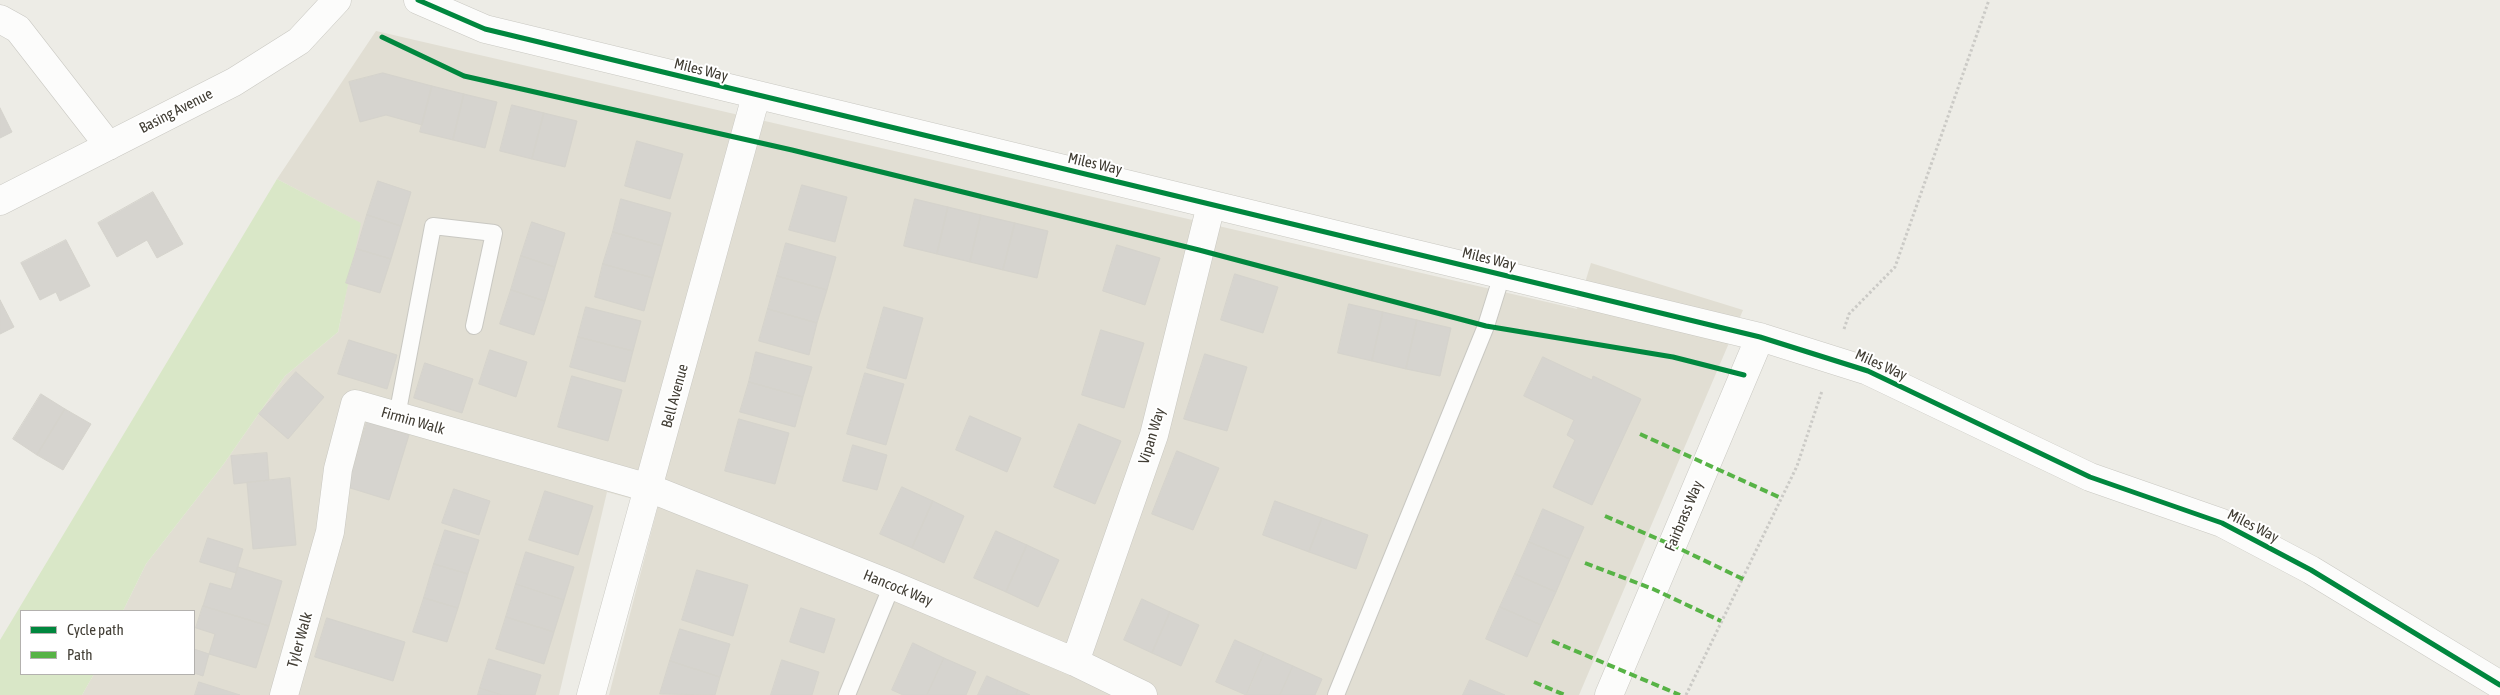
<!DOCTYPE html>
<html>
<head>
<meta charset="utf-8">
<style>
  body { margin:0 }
  #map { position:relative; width:2500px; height:695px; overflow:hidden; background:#edece6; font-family:"Asap Condensed",sans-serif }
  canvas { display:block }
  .legend { position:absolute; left:20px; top:610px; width:175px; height:65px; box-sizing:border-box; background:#fff; border:1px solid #b3b1ae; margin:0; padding:6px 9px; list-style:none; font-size:15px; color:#413d34 }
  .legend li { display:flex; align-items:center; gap:10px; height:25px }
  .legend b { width:25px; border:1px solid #b3b1ae }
</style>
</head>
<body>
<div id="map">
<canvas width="2500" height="695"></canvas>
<ul class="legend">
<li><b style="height:6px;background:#00873e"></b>Cycle path</li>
<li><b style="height:6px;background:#57b346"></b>Path</li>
</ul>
</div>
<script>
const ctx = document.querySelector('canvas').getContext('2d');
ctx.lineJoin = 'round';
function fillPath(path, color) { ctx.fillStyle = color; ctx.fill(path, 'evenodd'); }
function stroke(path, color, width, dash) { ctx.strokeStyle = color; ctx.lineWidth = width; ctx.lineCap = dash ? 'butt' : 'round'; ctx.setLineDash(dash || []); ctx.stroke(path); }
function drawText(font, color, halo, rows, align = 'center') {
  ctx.font = font + ' "Asap Condensed",sans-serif'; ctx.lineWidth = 4; ctx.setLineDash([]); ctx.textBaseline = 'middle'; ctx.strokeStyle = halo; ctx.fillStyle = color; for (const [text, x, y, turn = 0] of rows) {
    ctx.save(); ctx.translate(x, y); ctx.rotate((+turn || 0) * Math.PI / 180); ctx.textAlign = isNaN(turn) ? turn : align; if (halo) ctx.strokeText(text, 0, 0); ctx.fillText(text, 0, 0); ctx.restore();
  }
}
fillPath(new Path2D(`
  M376,31L1577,309L1591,263L1743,310L1579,695H609L658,506L607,492L559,695H82L94,674H194V611H123L146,564L223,465L285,376L338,332L360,223L277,179Z`), '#e1ded3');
fillPath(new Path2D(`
  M277,179L361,223L338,332L285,376L223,465L146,564L123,611H21V674H94L82,695H0V640Z`), '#d9e7c7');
const building = new Path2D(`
  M383,73L432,86L422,125L386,115L360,122L349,82Z
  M432,86L464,94L453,140L420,132Z
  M464,94L497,102L485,148L453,140Z
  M512,105L544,113L532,159L500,151Z
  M0,108L12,132L0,138Z
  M544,113L577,121L565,167L532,159Z
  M637,141L683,154L670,199L625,186Z
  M378,181L411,192L401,226L367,215Z
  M802,185L847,197L835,242L789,230Z
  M153,192L183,244L157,258L147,240L117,257L98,223Z
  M621,199L671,213L662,246L613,232Z
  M915,199L948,207L937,254L904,246Z
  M948,207L981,215L970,262L937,254Z
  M367,215L401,226L391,259L357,249Z
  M981,215L1015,223L1003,270L970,262Z
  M532,222L565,233L555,267L521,256Z
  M1015,223L1048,231L1037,278L1003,270Z
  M613,232L662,246L653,278L603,264Z
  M66,240L90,286L60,301L56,292L40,300L21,263Z
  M786,243L836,257L827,290L777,276Z
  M1117,245L1160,258L1145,305L1103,291Z
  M357,249L391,259L380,293L346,283Z
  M521,256L555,267L545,301L511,290Z
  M603,264L653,278L644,311L595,297Z
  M1235,274L1278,287L1263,333L1221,320Z
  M777,276L827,290L817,323L768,309Z
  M511,290L545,301L534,335L500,324Z
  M0,300L14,327L0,334Z
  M1349,304L1383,312L1372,361L1338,353Z
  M586,307L641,321L633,351L578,337Z
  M884,307L923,318L906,379L867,368Z
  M768,309L817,323L809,355L759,341Z
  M1383,312L1417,320L1406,369L1372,361Z
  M1417,320L1451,328L1440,376L1406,369Z
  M1101,330L1144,343L1124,408L1082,395Z
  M578,337L633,351L625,382L570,367Z
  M349,340L397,355L387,389L338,374Z
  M490,350L527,362L516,397L479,384Z
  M756,352L812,367L803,397L749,382Z
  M1205,354L1247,367L1227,431L1184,419Z
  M1543,357L1592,380L1593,376L1641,399L1592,505L1553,487L1575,440L1567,435L1574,420L1524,396Z
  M425,363L473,379L462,413L414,398Z
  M296,372L324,397L288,439L259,414Z
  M865,373L904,384L886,445L847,434Z
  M572,376L622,390L608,441L558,427Z
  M749,382L803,397L795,427L740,412Z
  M41,394L65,409L37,455L13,439Z
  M65,409L91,424L63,470L37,455Z
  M970,416L1021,438L1007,472L956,450Z
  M739,419L789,433L775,484L725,471Z
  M367,422L409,435L389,500L347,487Z
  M1079,424L1121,441L1095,504L1054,487Z
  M853,445L887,455L877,490L843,481Z
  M1177,451L1219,468L1193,530L1152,514Z
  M267,453L269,480L234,484L231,456Z
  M290,478L296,545L253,549L247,483Z
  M902,487L933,501L912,548L880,534Z
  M454,489L490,501L479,535L442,523Z
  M545,491L593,506L578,555L529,540Z
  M933,501L964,516L944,563L912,548Z
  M1275,501L1322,518L1309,552L1263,535Z
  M1543,509L1584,527L1570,559L1529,542Z
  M1322,518L1368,535L1356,569L1309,552Z
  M445,530L479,540L468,574L434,564Z
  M996,531L1027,545L1006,592L974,578Z
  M208,538L243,549L236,573L200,562Z
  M1529,542L1570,559L1556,592L1515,574Z
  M1027,545L1059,560L1038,607L1006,592Z
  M526,552L574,567L564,600L516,584Z
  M434,564L468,574L458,608L424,598Z
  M238,567L282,581L269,626L203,606L210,583L231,589Z
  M697,570L748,585L733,636L682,620Z
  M1515,574L1556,592L1541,625L1500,607Z
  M516,584L564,600L554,632L506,617Z
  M424,598L458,608L447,642L413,632Z
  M1142,599L1170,612L1152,653L1124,640Z
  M203,606L269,626L256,668L209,654L215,634L196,628Z
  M1500,607L1541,625L1527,657L1486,639Z
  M801,608L835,619L824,653L790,642Z
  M1170,612L1199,625L1181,666L1152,653Z
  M506,617L554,632L544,664L496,649Z
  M327,618L405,642L393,681L315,657Z
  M680,629L730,644L720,677L670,661Z
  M1235,640L1264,653L1246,695L1216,682Z
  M913,643L944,658L927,695H903L892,690Z
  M194,649L209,654L203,676L194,673Z
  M1264,653L1293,666L1280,695H1247Z
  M944,658L976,672L966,695H927Z
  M489,659L541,675L535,695H502L480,688Z
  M782,660L819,672L812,695H771Z
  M670,661L720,677L715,695L660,694Z
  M1293,666L1322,679L1315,695H1280Z
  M987,676L1018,690L1016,695H978Z
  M1470,680L1505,695H1463Z
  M199,682L240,695H195Z
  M480,688L502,695H478Z
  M1018,690L1030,695H1016Z`);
fillPath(building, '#d6d4cf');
stroke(building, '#d5d3cc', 1);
const service = new Path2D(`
  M397,416L433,226L494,233L474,326
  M847,695L892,585
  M1336,695L1486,326L1502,275`);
const minor = new Path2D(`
  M418,0L485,29L1760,337L1868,371L2090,477L2222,523L2311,570L2500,685
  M0,19L18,29L109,146
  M0,201L234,82L299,41L337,0
  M1075,662L1154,435L1211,205
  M284,695L330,532L338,469L355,404L649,488L892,585L1075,662L1143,695
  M591,695L756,96
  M1609,695L1760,337`);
stroke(service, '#c9c8c2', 18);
stroke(minor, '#c9c8c2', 29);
stroke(new Path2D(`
  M1844,329L1849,314L1895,267L1989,0
  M1686,695L1797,466L1822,391`), '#cbcac6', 3, [2.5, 2.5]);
stroke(service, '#fcfcfb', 16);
stroke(minor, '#fcfcfb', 28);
stroke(new Path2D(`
  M1640,434L1781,498
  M1605,516L1672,545L1745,580
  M1585,563L1653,589L1721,621
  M1552,641L1680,695
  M1534,682L1565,695`), '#57b346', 4, [8, 4]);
stroke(new Path2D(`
  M418,0L485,29L1760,337L1868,371L2090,477L2222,523L2311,570L2500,685
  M382,37L464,76L792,150L1199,250L1486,326L1673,357L1744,375`), '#00873e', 5);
drawText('15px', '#413d34', '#fff', [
  ["Miles Way",701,70,14],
  ["Basing Avenue",176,111,-27],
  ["Miles Way",1095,164,13],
  ["Miles Way",1489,259,14],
  ["Miles Way",1881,365,24],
  ["Bell Avenue",675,396,-75],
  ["Firmin Walk",413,421,16],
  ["Vipan Way",1152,436,-73],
  ["Fairbrass Way",1684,516,-67],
  ["Miles Way",2253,526,27],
  ["Hancock Way",898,588,22],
  ["Tyler Walk",300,640,-74]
]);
</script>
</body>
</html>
